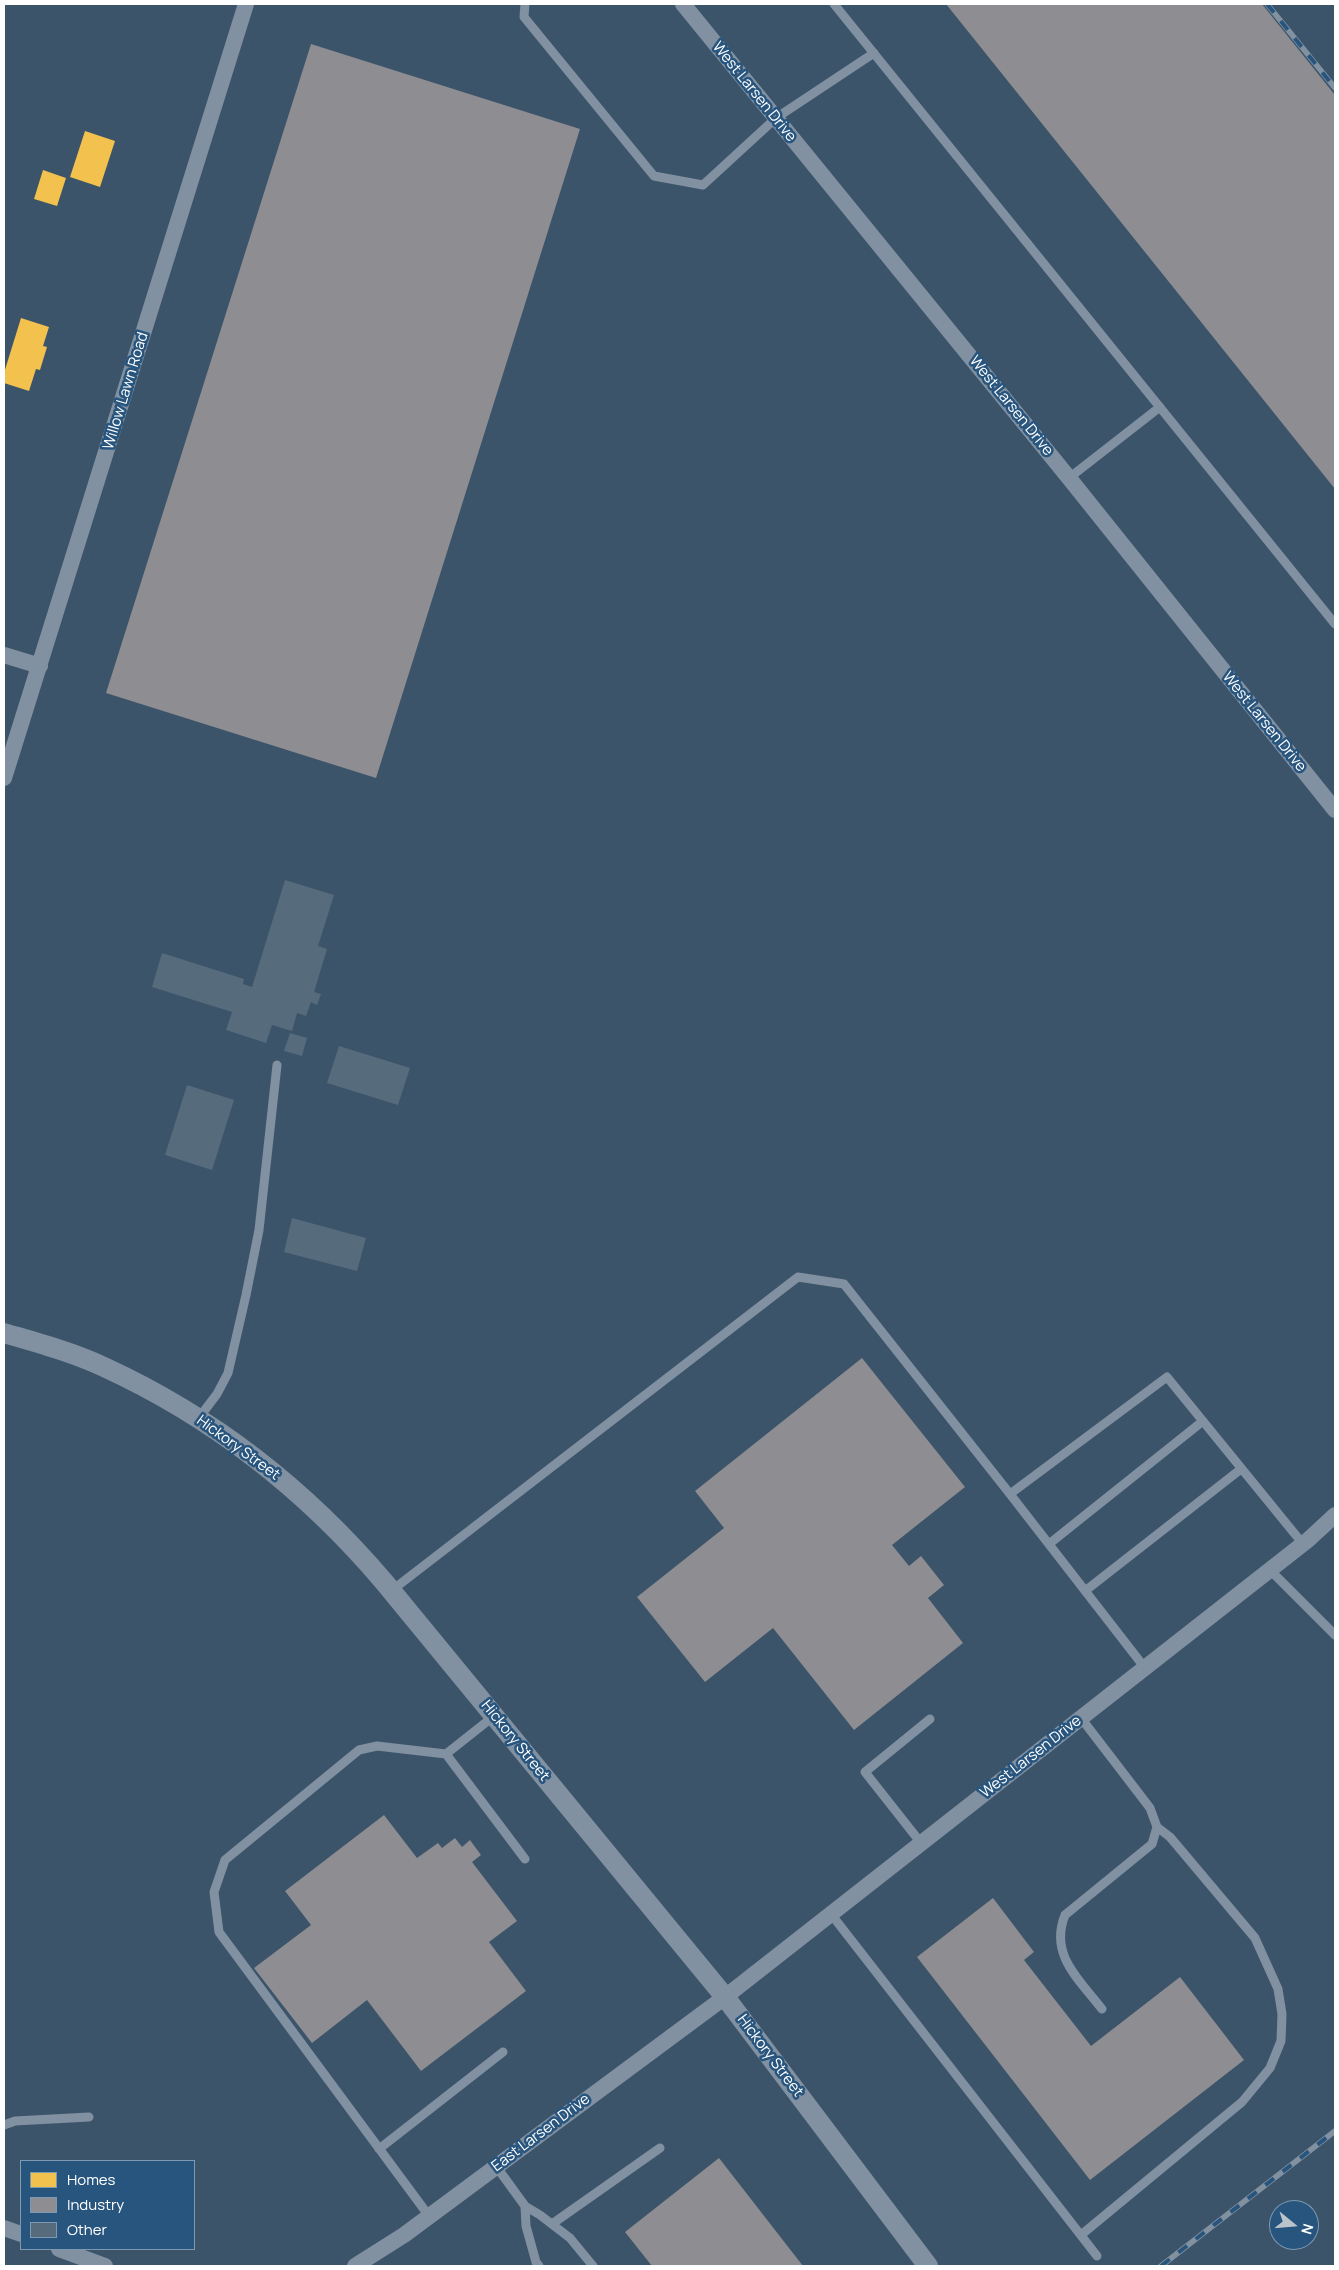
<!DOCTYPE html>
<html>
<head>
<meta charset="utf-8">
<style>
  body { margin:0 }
  #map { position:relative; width:1339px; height:2270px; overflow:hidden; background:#3c546a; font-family:Manrope,sans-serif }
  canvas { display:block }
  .frame { position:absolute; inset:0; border:5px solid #fff; pointer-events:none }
  .legend { position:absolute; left:20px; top:2160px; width:175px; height:90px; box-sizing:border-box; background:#28557e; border:1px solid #7e99b2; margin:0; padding:6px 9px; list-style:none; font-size:15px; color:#fff }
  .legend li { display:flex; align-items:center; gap:10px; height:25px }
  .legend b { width:25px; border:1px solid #7e99b2 }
  .north { position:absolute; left:1269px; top:2200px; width:50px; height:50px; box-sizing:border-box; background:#28557e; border:1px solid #7e99b2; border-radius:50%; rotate:107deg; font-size:14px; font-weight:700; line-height:20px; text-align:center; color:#fff }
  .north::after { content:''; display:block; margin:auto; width:18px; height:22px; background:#bbc3cb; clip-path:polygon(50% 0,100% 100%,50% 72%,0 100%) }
</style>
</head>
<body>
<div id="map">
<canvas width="1339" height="2270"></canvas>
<div class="frame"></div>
<ul class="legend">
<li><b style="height:14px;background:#f2c14e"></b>Homes</li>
<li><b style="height:14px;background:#8d8d92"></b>Industry</li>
<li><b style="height:14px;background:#566b7c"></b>Other</li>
</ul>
<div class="north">N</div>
</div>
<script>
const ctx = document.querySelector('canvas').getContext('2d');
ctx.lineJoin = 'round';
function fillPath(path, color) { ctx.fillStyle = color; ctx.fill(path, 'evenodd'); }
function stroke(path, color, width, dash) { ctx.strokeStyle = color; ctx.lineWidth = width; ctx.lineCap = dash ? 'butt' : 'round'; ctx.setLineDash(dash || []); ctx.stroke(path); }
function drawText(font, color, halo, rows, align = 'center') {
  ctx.font = font + ' Manrope,sans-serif'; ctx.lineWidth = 5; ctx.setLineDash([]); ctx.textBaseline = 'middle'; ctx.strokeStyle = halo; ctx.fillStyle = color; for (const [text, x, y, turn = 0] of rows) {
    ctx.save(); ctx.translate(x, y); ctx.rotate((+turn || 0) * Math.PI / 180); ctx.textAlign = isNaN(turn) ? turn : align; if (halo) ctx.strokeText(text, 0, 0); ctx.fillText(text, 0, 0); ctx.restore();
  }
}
fillPath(new Path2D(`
  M85,131L115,141L100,187L70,177Z
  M43,170L66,178L57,206L34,199Z
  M21,318L49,327L43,346L47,347L40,370L36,369L29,391L4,383V373Z`), '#f2c14e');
fillPath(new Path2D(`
  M946,4H1262L1335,95V489Z
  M311,44L580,129L376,778L106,693Z
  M862,1358L965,1487L892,1545L909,1566L921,1556L944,1585L928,1598L963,1643L854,1730L773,1628L705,1682L637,1597L724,1528L695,1491Z
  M384,1815L417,1858L438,1843L442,1848L455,1838L462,1847L470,1840L481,1855L472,1862L517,1921L489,1942L526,1991L421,2071L367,2000L312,2043L254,1968L311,1925L285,1891Z
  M993,1898L1034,1952L1024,1960L1091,2046L1180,1977L1244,2060L1090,2180L917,1957Z
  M719,2158L803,2266H652L625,2232Z`), '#8d8d92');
fillPath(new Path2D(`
  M285,880L334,895L318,946L327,949L314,992L321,994L317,1005L311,1002L306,1016L297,1013L292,1031L272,1025L266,1043L226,1030L232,1012L152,987L162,953L244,979L243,984L252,987Z
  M290,1033L307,1038L302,1056L284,1051Z
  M339,1046L410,1068L398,1105L327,1083Z
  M187,1085L234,1100L212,1170L165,1155Z
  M292,1218L366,1238L357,1271L284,1252Z`), '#566b7c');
stroke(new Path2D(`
  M525,4L524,17L654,176L703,185L776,118L874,53
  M834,4L1335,624
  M1069,478L1160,407
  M198,1419L217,1394L228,1373L246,1295L259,1230L277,1065
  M1010,1494L1167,1377L1303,1544
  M1049,1544L1203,1421
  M1270,1570L1335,1635
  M391,1591L798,1277L844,1284L1010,1494L1145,1668
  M1085,1591L1241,1469
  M1081,1718L1150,1808L1157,1827L1152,1844L1065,1915C1049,1955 1079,1979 1102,2009
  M446,1754L525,1859
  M921,1843L865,1772L930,1719
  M831,1914L1097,2256
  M4,2125L15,2121L89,2117
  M379,2149L503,2052
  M496,2166L525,2206L540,2215L570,2238L593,2266
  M525,2206L526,2226L536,2262L539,2266
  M429,2216L219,1932L214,1892L225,1860L359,1750L377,1746L446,1754L494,1716
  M552,2224L660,2148
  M1081,2235L1242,2102L1270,2068L1281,2041L1282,2014L1278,1989L1255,1938L1170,1837L1157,1827`), '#8191a1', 9);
stroke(new Path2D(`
  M683,4L1069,478L1335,810
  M4,655L40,666
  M4,778L246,4
  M4,2228L21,2234
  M59,2249L105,2266
  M355,2266L404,2235L725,1997L1308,1540L1335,1515`), '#8191a1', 16);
stroke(new Path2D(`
  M4,1333C38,1343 72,1352 104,1367C213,1417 308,1492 385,1583L725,1997L928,2266`), '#8191a1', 20);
const rail = new Path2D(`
  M1267,4L1335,88
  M1161,2266L1335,2131`);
stroke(rail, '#8291a0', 5.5);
stroke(rail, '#28557e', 4, [11]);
drawText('15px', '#fff', '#28557e', [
  ["West Larsen Drive",754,92,51],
  ["Willow Lawn Road",126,391,-73],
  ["West Larsen Drive",1011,406,51],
  ["West Larsen Drive",1264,722,51],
  ["Hickory Street",238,1448,36],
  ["Hickory Street",515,1741,51],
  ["West Larsen Drive",1031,1757,-38],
  ["Hickory Street",770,2056,53],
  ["East Larsen Drive",541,2133,-37]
]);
</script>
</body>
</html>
